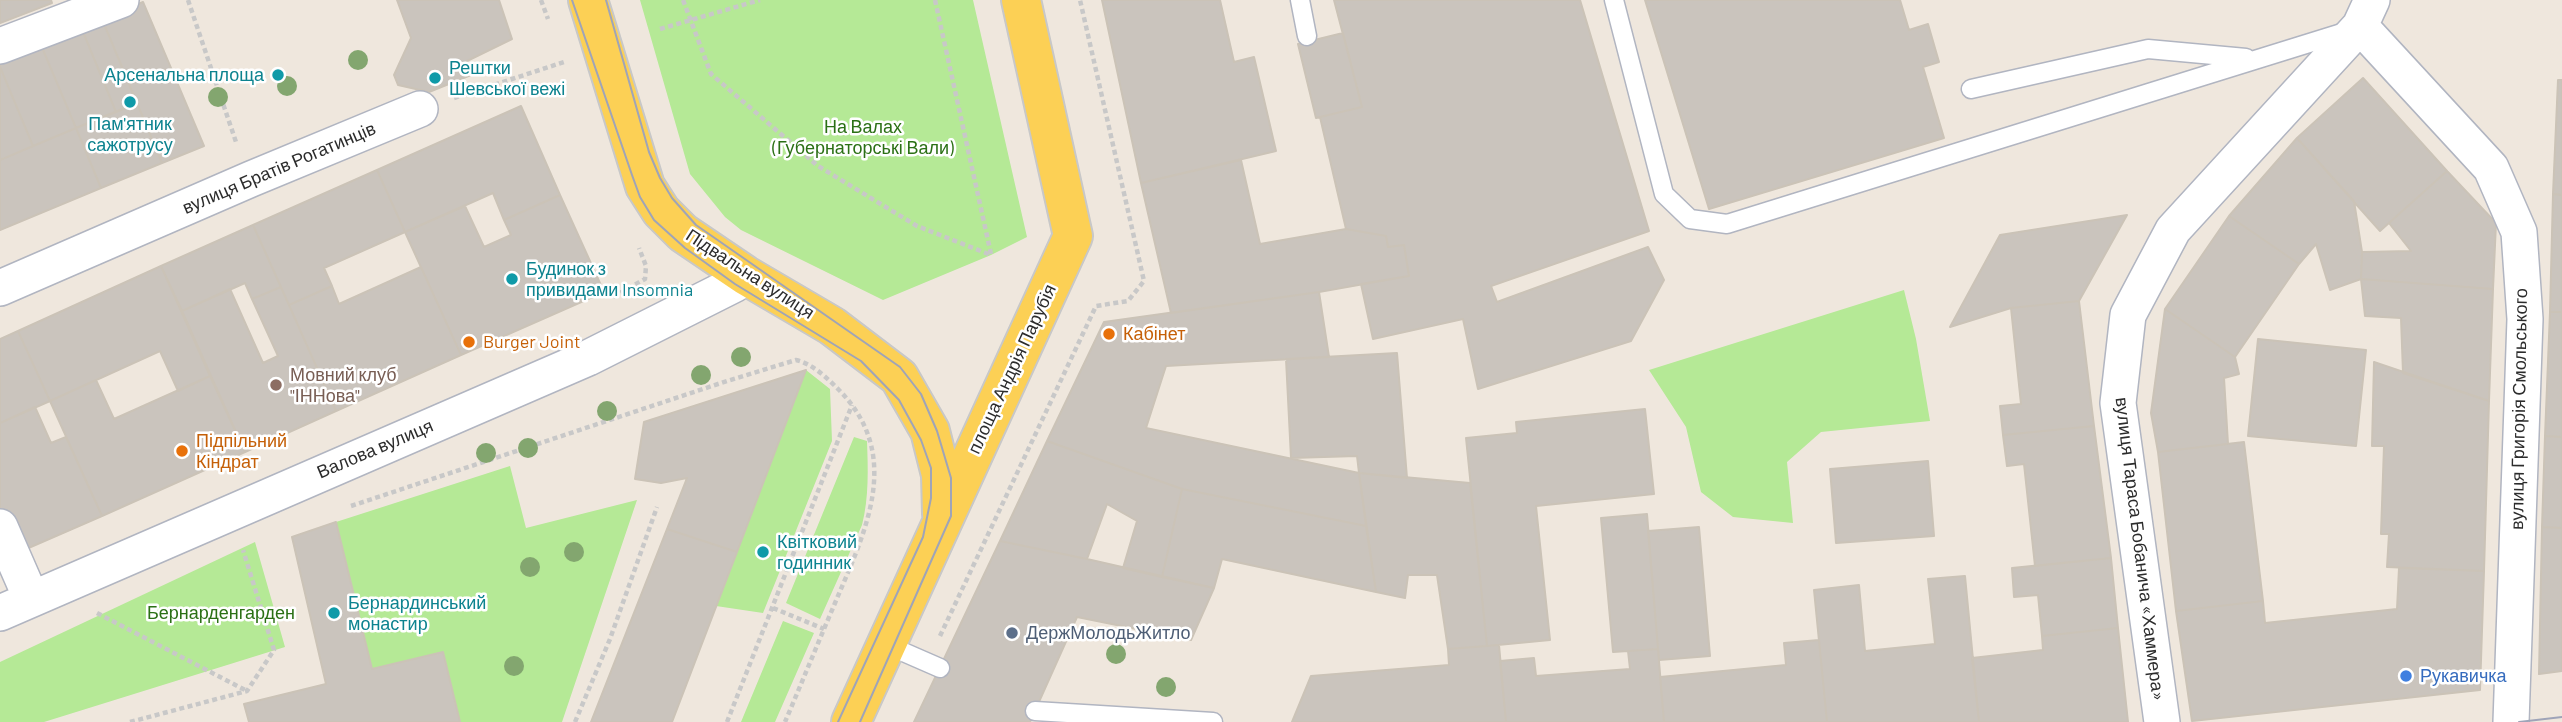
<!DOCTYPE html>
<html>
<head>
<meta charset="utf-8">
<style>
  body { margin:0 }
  canvas { display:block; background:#efe7dd }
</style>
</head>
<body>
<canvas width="2562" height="722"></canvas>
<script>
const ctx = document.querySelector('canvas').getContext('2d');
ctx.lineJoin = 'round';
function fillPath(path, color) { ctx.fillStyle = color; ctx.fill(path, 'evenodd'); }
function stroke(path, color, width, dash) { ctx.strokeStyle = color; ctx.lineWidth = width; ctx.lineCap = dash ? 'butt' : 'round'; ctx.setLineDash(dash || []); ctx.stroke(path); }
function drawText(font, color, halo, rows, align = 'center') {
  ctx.font = font + ' Barlow,sans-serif'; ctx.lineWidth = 5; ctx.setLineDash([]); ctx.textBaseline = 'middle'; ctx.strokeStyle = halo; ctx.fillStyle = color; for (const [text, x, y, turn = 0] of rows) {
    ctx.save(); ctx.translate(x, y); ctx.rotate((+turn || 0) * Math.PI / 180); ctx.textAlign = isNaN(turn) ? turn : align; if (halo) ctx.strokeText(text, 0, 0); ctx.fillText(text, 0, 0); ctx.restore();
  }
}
fillPath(new Path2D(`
  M640,0H973L1027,237L991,255L883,300L741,230L725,217L690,174Z
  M1904,290L1916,339L1930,421L1821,432L1787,462L1793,523L1733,517L1701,492L1686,427L1649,370Z
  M806,370L830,389L832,441L763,613L716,606Z
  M854,437L867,441C868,469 869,497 862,525L820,619L786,603Z
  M510,466L526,528L637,500L562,722H460L443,652L372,669L336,522Z
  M255,542L285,647L44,722H0V662Z
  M783,621L814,633L775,722H741Z`), '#b5e996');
const building = new Path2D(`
  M0,0H51L52,3L0,23Z
  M397,0H499L512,39L467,61L471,75L429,92L398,85L394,75L411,38Z
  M1102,0H1220L1234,62L1254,57L1276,151L1141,183Z
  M1334,0H1580L1649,231L1491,286L1497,302L1648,247L1664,280L1631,341L1478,389L1463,319L1373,339L1361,284L1409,276L1404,245L1388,247L1386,236L1346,229L1320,117L1362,107Z
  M1645,0H1900L1909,30L1928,24L1939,62L1923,67L1944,138L1709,209Z
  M143,2L204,146L162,163L102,19Z
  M102,19L137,103L116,112L81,27Z
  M81,27L116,112L76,128L41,45Z
  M1343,33L1362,107L1316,118L1298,44Z
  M41,45L76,128L33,146L0,67V61Z
  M0,67L33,146L0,160Z
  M2363,78L2447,171L2380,231L2297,138Z
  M2558,80H2562V195L2553,194Z
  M137,103L162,163L101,188L76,128Z
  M521,106L560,195L504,220L493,193L405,232L377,170Z
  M76,128L101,188L0,230V160Z
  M2297,138L2354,201L2362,252L2361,279L2330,290L2316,244L2299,264L2229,216Z
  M1241,160L1260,244L1346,229L1386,236L1388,247L1404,245L1409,276L1319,292L1171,313L1141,183Z
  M377,170L405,232L324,268L332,286L289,305L253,225Z
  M2447,171L2496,223L2493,289L2361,279L2362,252L2411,251L2389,223Z
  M2553,194L2562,195V312H2550Z
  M560,195L604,292L461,355L405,232L465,206L484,247L511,235L504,220Z
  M2127,215L2079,301L2011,308L1950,327L2000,235Z
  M2229,216L2299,264L2235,357L2165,309Z
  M253,225L281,287L252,299L245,283L182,311L161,266Z
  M161,266L210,376L178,391L160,351L50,401L18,331Z
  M421,267L461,355L336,411L289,305L332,286L339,304Z
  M2361,279L2493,289L2489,401L2403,373L2401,318L2365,316Z
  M281,287L336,411L245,452L182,311L230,289L263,363L278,356L252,299Z
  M1319,292L1329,357L1166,366L1146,428L1359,473L1366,526L1182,489L1047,441L1104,322Z
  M2079,301L2094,426L2003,435L2000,406L2021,404L2011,308Z
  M2165,309L2235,357L2239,374L2224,378L2228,444L2158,452L2151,413Z
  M2550,312H2562V437L2545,436Z
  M18,331L50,401L0,423V339Z
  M2258,339L2366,350L2356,446L2248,436Z
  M1397,353L1407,478L1359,473L1357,456L1291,458L1286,359Z
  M2374,362L2489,401L2484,571L2387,567L2389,534H2381L2384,446H2372Z
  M806,370L737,552L667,529L687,478L661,483L635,479L644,422Z
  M210,376L245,452L102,516L50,401L96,380L114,419Z
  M35,407L51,443L66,437L102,516L17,553L0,514V423Z
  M1645,409L1654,494L1536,506L1550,640L1487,646L1466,438L1517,433L1516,422Z
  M2094,426L2111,558L2035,566L2024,464L2007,466L2003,435Z
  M2545,436L2562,437V528L2542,527Z
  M1047,441L1182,489L1162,577L1123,568L1137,521L1107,504L1087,559L1000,541Z
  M2244,442L2263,601L2176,611L2158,452Z
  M1928,461L1934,536L1836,543L1830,469Z
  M1359,473L1470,483L1487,646L1448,649L1437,575H1408L1405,598L1376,592Z
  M1182,489L1366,526L1376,592L1222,559L1214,588L1162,577Z
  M1647,514L1658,649L1613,652L1601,518Z
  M336,522L372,669L443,652L460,722H249L244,704L326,684L292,537Z
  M1699,527L1710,656L1659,660L1648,531Z
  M2542,527L2562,528V671L2539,674Z
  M667,529L737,552L672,722H591Z
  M1000,541L1087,559L1214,588L1191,640L1077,617L1030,722H914Z
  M2111,558L2118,628L2042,636L2038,595L2014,597L2012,568Z
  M2399,568L2484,571L2480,690L2192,721L2176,611L2263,601L2265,623L2397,609Z
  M1965,576L1979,722H1827L1814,590L1859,585L1865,651L1935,644L1928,579Z
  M2118,628L2128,722H1979L1972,658L2043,650L2042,636Z
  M1819,640L1827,722H1664L1660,677L1786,665L1784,643Z
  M1499,645L1506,722H1292L1311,676L1449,665L1448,649Z
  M1658,649L1664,722H1506L1500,661L1534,658L1536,676L1630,669L1628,651Z`);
fillPath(building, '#cac4bd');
stroke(building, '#cbc3b7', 2);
const lane = new Path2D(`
  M1300,0L1307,36
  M1614,0L1664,194L1690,219L1727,224L2348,31
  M1971,89L2148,49L2246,58
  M885,644L940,668
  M1035,711L1213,722`);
const street = new Path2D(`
  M2360,26L2491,168L2519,232L2525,319L2511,722
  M0,46L121,0
  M0,288L251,179L420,109
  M0,527L31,598
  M0,613L588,358L735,284L745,275
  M2162,722L2118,403L2128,315L2173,230L2360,26L2372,0`);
const primary = new Path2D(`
  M588,0L645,186L661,211L683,233L745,275L832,326L899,377L930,431L941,475L942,514
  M851,722L1073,236L1021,0`);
stroke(lane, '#b1b5c1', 21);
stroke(street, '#b1b5c1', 38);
stroke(primary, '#c8c8c8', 42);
stroke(new Path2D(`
  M188,0L237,145
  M541,0L548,19
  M683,0L711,74L818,166L917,226L991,255
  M935,0L991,254
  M660,29L760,0
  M454,98L564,62
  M613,297L645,279L646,266L639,248
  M351,506L727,381L796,360C813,364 827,378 839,390C904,456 865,532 835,603C818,643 802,682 785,722
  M773,608L824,629
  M97,613L247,691
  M940,636L1096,306L1128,301L1144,281L1080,0
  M130,722L247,691L274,650L243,550
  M575,722L610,639L657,507
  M727,722L852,405`), '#c8c8c8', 4.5, [5, 3.5]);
stroke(lane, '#fff', 18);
stroke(street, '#fff', 35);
stroke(primary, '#fcd055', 38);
stroke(new Path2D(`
  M572,0L632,175L640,197L654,220L685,248L735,284L861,361L899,400L921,440L931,468V498L923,537L838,722
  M606,0L649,152L660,178L672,198L696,225L900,367L921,394L937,431L951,478V516L860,722
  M2519,722L2562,717`), '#9fa4b8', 2);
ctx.fillStyle = '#83a66f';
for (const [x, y] of [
  [358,60],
  [287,86],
  [218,97],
  [741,357],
  [701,375],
  [607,411],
  [528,448],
  [486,453],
  [574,552],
  [530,567],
  [1116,654],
  [514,666],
  [1166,687]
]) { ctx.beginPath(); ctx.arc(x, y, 10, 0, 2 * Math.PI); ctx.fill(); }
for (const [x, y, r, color] of [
  [278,75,7,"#0f9aa8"],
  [435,78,7,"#0f9aa8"],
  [130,102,7,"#0f9aa8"],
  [512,279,7,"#0f9aa8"],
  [1109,334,7,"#e8710a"],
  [469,342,7,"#e8710a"],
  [276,385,7,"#8d6e63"],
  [182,451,7,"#e8710a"],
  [763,552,7,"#0f9aa8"],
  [334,613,7,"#0f9aa8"],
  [1012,633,7,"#5c6f8a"],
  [2406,676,7,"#3f7fe0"]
]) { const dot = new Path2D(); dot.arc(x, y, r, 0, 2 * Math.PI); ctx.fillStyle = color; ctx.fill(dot); stroke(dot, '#fff', 2.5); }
drawText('18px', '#0d838f', '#fff', [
  ["Рештки",449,68],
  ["Шевської вежі",449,89],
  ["Арсенальна площа",264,75,"right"],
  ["Пам'ятник",130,124,"center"],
  ["сажотрусу",130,145,"center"],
  ["Будинок з",526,269],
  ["привидами Insomnia",526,290],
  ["Квітковий",777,542],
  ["годинник",777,563],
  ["Бернардинський",348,603],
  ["монастир",348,624]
], 'left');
drawText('18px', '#2b7015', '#fff', [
  ["На Валах",863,127],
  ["(Губернаторські Вали)",863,148],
  ["Бернарденгарден",221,613]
]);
drawText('18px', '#2c2c2c', '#fff', [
  ["вулиця Братів Рогатинців",279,168,-23],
  ["Підвальна вулиця",750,274,33],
  ["площа Андрія Парубія",1012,369,-65],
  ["вулиця Григорія Смольського",2519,409,-89],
  ["Валова вулиця",375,449,-23],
  ["вулиця Тараса Бобанича «Хаммера»",2140,549,83]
]);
drawText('18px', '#c56008', '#fff', [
  ["Кабінет",1123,334],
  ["Burger Joint",483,342],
  ["Підпільний",196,441],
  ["Кіндрат",196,462]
], 'left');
drawText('18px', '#785e54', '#fff', [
  ["Мовний клуб",290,375],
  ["\"ІННова\"",290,396]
], 'left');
drawText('18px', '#4e5e75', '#fff', [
  ["ДержМолодьЖитло",1026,633]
], 'left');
drawText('18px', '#366cbe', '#fff', [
  ["Рукавичка",2420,676]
], 'left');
</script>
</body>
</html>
